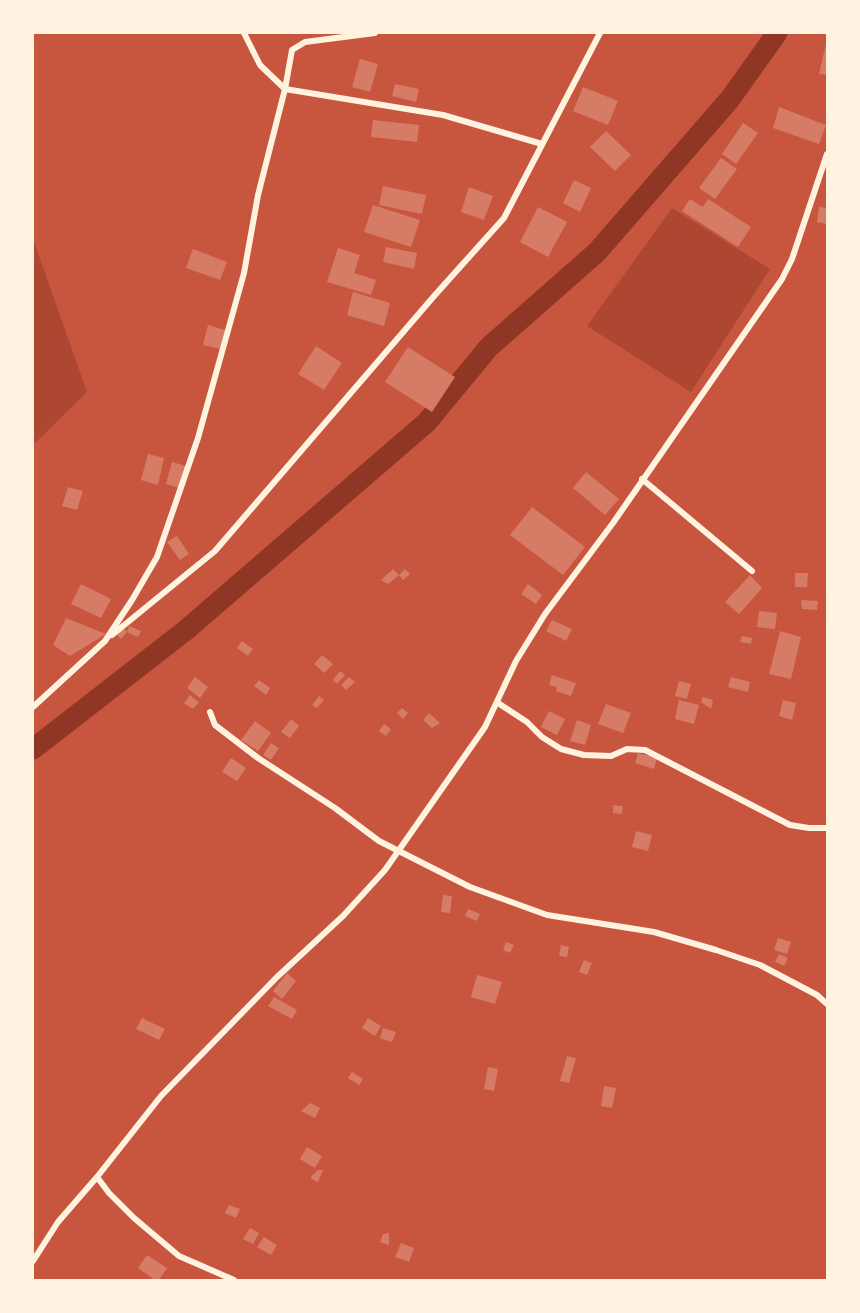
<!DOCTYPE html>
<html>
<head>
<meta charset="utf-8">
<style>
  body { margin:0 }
  #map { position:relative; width:860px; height:1313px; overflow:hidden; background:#c8553d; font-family:"Work Sans",sans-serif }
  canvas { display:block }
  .frame { position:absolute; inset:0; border:34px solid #fff3e0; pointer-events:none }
</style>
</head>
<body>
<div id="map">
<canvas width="860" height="1313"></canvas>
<div class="frame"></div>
</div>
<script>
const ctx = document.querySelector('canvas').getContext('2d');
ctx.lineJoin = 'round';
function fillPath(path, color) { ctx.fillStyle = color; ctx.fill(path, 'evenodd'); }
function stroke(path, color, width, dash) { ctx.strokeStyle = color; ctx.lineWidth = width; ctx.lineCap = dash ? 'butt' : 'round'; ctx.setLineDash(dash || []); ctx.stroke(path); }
fillPath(new Path2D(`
  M672,208L770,269L691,392L587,326Z
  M33,239L87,392L33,445Z`), '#ae4732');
stroke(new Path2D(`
  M33,749L186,630L427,422L489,347L597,252L730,99L777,33`), '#8f3625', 21);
fillPath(new Path2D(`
  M826,44H827V75L819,74Z
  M360,59L378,64L370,92L352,87Z
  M395,84L419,89L416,102L392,96Z
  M583,87L618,101L608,125L573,111Z
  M779,107L826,125L819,144L773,128Z
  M373,120L419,125L417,142L371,137Z
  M743,123L758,133L736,164L722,154Z
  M606,131L631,155L615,171L590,147Z
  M721,158L737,169L715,199L699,188Z
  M574,180L591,188L580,212L563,203Z
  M383,186L426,195L422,214L379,205Z
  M469,187L493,196L484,220L461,212Z
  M690,199L703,207L708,199L751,227L738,247L682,211Z
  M373,205L420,220L411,247L364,232Z
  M538,207L567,222L548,257L520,242Z
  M819,207L827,208V224L817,222Z
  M386,247L417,253L414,269L383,262Z
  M338,248L360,255L354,273L376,280L371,295L327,282Z
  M193,249L227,262L220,280L186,268Z
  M353,292L390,303L384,326L347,315Z
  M208,325L225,330L220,349L203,345Z
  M316,346L342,363L324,390L298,374Z
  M408,347L455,377L432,412L385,382Z
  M148,454L164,458L158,485L141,480Z
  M172,462L186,466L179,488L166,484Z
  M586,472L619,499L605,515L573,488Z
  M68,487L83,491L77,510L62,506Z
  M532,507L585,547L563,575L510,535Z
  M177,536L189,554L180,560L167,542Z
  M393,569L399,575L405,569L410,574L403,580L399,575L388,584L381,580Z
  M795,573H808L807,587H795Z
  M750,575L762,588L739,614L725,602Z
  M81,584L111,599L101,618L71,604Z
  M528,584L542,595L536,604L521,594Z
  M801,600L818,601L817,610L802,609Z
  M759,611L777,613L775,629L757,627Z
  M66,618L106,634L70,656L53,645Z
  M552,620L572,629L566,641L546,631Z
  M129,626L141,631L138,637L127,632L121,639L117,635L123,628L127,632Z
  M780,631L801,637L791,679L769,674Z
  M742,636L752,638L751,644L740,642Z
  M242,641L253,649L248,656L237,648Z
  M322,655L333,664L324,673L314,664Z
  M340,671L345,675L337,684L333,680Z
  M552,675L576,683L571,696L556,691L557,687L549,685Z
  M195,677L208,687L200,698L187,688Z
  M349,677L355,682L346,690L341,685Z
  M731,677L750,682L748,692L728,687Z
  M259,680L270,688L266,695L254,686Z
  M679,681L691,684L687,699L675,696Z
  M190,695L199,702L193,709L184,703Z
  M319,696L324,700L317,708L312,705Z
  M703,697L713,700L711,709L701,702Z
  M679,700L699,705L694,724L675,719Z
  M783,700L796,703L792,720L779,716Z
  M606,704L631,713L623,733L598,724Z
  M402,708L408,713L403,719L397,713Z
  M549,711L565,719L557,735L541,727Z
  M429,713L440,723L432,728L423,720Z
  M291,719L299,726L290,738L281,732Z
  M577,720L591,725L585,745L570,741Z
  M255,721L271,733L258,751L241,740Z
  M384,724L391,729L386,736L379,731Z
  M271,743L279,748L271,760L263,755Z
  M638,753L657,758L654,769L635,763Z
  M231,758L246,768L237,781L222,772Z
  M613,805L623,806L622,814L613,813Z
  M636,831L652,835L648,851L632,847Z
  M443,895L452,896L450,913L441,912Z
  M468,909L480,914L477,921L465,916Z
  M778,938L791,942L787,954L774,950Z
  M506,942L514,945L510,953L503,950Z
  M561,945L569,947L567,957L559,956Z
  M779,954L788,958L784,966L775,962Z
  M584,960L592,963L587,975L579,972Z
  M287,973L296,981L282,999L273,991Z
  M477,975L502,982L495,1004L471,997Z
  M274,997L297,1010L292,1019L268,1006Z
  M142,1018L165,1029L159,1040L136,1029Z
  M368,1018L381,1026L375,1036L362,1028Z
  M383,1028L396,1032L392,1042L380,1038Z
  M567,1056L576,1058L569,1083L560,1081Z
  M488,1067L498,1069L494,1091L484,1089Z
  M352,1072L363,1079L359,1085L348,1078Z
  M604,1086L616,1088L612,1108L601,1106Z
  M310,1103L320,1108L315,1118L301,1111Z
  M307,1147L322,1156L315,1168L300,1159Z
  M318,1170H323L318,1182L310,1178Z
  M229,1205L240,1209L236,1218L225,1213Z
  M250,1228L259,1233L253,1244L243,1239Z
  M389,1233V1245L380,1242L383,1234Z
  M264,1237L277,1245L271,1255L257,1247Z
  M401,1243L414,1248L409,1262L395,1257Z
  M147,1255L167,1268L159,1280H155L138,1268Z`), '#d67c66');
stroke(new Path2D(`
  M244,33L260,65L285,89L443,115L542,144
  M642,479L752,571
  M112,635L215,551L435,295L504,218L600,33
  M498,703L527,722L542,737L561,749L584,755L611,756L627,749L645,750L790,825L809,828H827
  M33,707L105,641L132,600L157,557L198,438L244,273L258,195L285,89L292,50L305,42L375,33
  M210,712L215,725L258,758L335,808L379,841L470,887L547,915L654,932L716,950L760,965L817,995L827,1004
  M97,1177L109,1193L134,1218L179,1256L234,1280
  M33,1261L58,1222L97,1177L161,1096L277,977L343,916L385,870L485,727L516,661L545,614L613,523L782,279L792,259L827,154`), '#fff3e0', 6);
</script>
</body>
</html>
